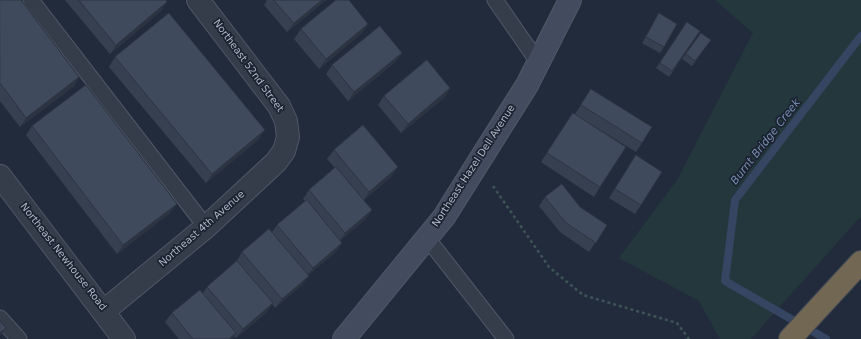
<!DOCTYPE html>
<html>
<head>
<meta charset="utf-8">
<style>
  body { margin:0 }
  canvas { display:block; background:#212b3b }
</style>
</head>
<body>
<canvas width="861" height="339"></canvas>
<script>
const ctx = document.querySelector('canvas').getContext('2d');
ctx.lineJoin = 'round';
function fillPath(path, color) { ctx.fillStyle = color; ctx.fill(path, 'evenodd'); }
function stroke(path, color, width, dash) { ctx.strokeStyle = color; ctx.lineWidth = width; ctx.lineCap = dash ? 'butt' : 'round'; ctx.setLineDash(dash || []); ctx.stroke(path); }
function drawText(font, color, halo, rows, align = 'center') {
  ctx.font = font + ' "DejaVu Sans",sans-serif'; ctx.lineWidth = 3.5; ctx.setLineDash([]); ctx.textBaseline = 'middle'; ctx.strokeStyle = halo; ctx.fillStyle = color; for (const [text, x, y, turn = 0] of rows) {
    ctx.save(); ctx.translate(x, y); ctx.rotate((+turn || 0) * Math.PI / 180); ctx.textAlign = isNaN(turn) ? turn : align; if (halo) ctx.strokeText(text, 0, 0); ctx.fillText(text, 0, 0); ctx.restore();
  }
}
fillPath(new Path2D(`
  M715,0H861V216L751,339H720L699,301L619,258L677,180L753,33Z`), '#23373c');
stroke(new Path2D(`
  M826,339L725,281L735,200L861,36`), '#354562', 8);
const lane = new Path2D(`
  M31,0L206,227
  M495,0L538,62
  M427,238L506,339
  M0,318L19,339`);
const street = new Path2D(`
  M0,176L124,339
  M104,311L206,227L276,162L284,151L288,137L286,121L279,106L198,0`);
const secondary = new Path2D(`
  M344,339L444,217L527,85L570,0`);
const highway = new Path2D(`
  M790,339L861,262`);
stroke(lane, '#505866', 17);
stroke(street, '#505866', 24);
stroke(secondary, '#505866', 24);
stroke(highway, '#404856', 24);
stroke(new Path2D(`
  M493,186L549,267L583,295L677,323L689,339`), '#3e5356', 2.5, [3, 3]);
stroke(lane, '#353d4b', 15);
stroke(street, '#353d4b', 22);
stroke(secondary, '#434c5e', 22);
stroke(highway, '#716752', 22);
fillPath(new Path2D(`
  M0,0L79,77L73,87L20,127L0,101Z
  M65,0H166L161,11L110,54Z
  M267,0H326L287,32L264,5Z
  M659,13L664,47L660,53L642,43L656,19Z
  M687,22L700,31L669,77L656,68Z
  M368,24L362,33L319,69L294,39L301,29Z
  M701,33L711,40L692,66L682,59Z
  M402,53L395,62L348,101L326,74L332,65Z
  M115,57L259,139L206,183L109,67Z
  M450,88L444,98L401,133L378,105L384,96Z
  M591,89L642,143L636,152L584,120L600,187L594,197L541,162L567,122L573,113L575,114Z
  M32,126L170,213L117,254L26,135Z
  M334,150L392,176L364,200L366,219L340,240L336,252L308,275L302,285L275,308L272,304L267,312L236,338L234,336L232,339H179L165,322L172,313L203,293L207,287L236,262L242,252L272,232L277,225L305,201L303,199L309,190L335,168L327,159Z
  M636,155L641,205L635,214L609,198Z
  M545,197L580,207L607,225L589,252L560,232L539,206Z`), '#374050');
fillPath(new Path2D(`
  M322,0H326L287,32L294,23Z
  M167,2L161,11L110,54L116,45Z
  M368,24L362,33L319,69L326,59Z
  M402,53L395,62L348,101L354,92Z
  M79,77L73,87L20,127L26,118Z
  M450,88L444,98L401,133L408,124Z
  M265,130L259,139L206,183L212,174Z
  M398,167L392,176L363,201L369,192Z
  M177,204L170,213L117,254L123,245Z
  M372,210L366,219L339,242L345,233Z
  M342,243L336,252L306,277L313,268Z
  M309,276L302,285L275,308L282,299Z
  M273,303L267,312L236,338L243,329Z
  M6,328L0,336V333Z
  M236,333L232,339H229Z`), '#2d3441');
const building = new Path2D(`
  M0,0H21L79,77L26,118L0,83Z
  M79,0H166L167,2L116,45Z
  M274,0H322L294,23Z
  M336,0H349L368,24L326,59L301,29Z
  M169,13L265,130L212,174L115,57Z
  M659,13L677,24L664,47L646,37Z
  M687,22L700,31L672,71L660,63Z
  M380,26L402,53L354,92L332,65Z
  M701,33L711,40L695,61L686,54Z
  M427,60L450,88L408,124L384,96Z
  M86,85L177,204L123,245L32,126Z
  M591,89L652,127L642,143L581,105Z
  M573,113L626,147L600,187L547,153Z
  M363,125L398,167L369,192L334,150Z
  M636,155L662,172L641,205L615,189Z
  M336,167L372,210L345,233L309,190Z
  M562,184L580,207L607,225L596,243L566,223L545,197Z
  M307,200L342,243L313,268L277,225Z
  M269,229L309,276L282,299L242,252Z
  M237,261L273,303L243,329L207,287Z
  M200,290L236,333L229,339H193L172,313Z
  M0,321L6,328L0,333Z`);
fillPath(building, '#404a5d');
stroke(building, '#2d3441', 1);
drawText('10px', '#b0b8c7', '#1b2230', [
  ["Northeast 52nd Street",248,66,54],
  ["Northeast Hazel Dell Avenue",474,166,-57],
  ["Northeast 4th Avenue",202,229,-41],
  ["Northeast Newhouse Road",63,257,52]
]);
drawText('italic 11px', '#778cb0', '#1b2230', [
  ["Burnt Bridge Creek",766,142,-52]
]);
</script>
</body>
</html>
